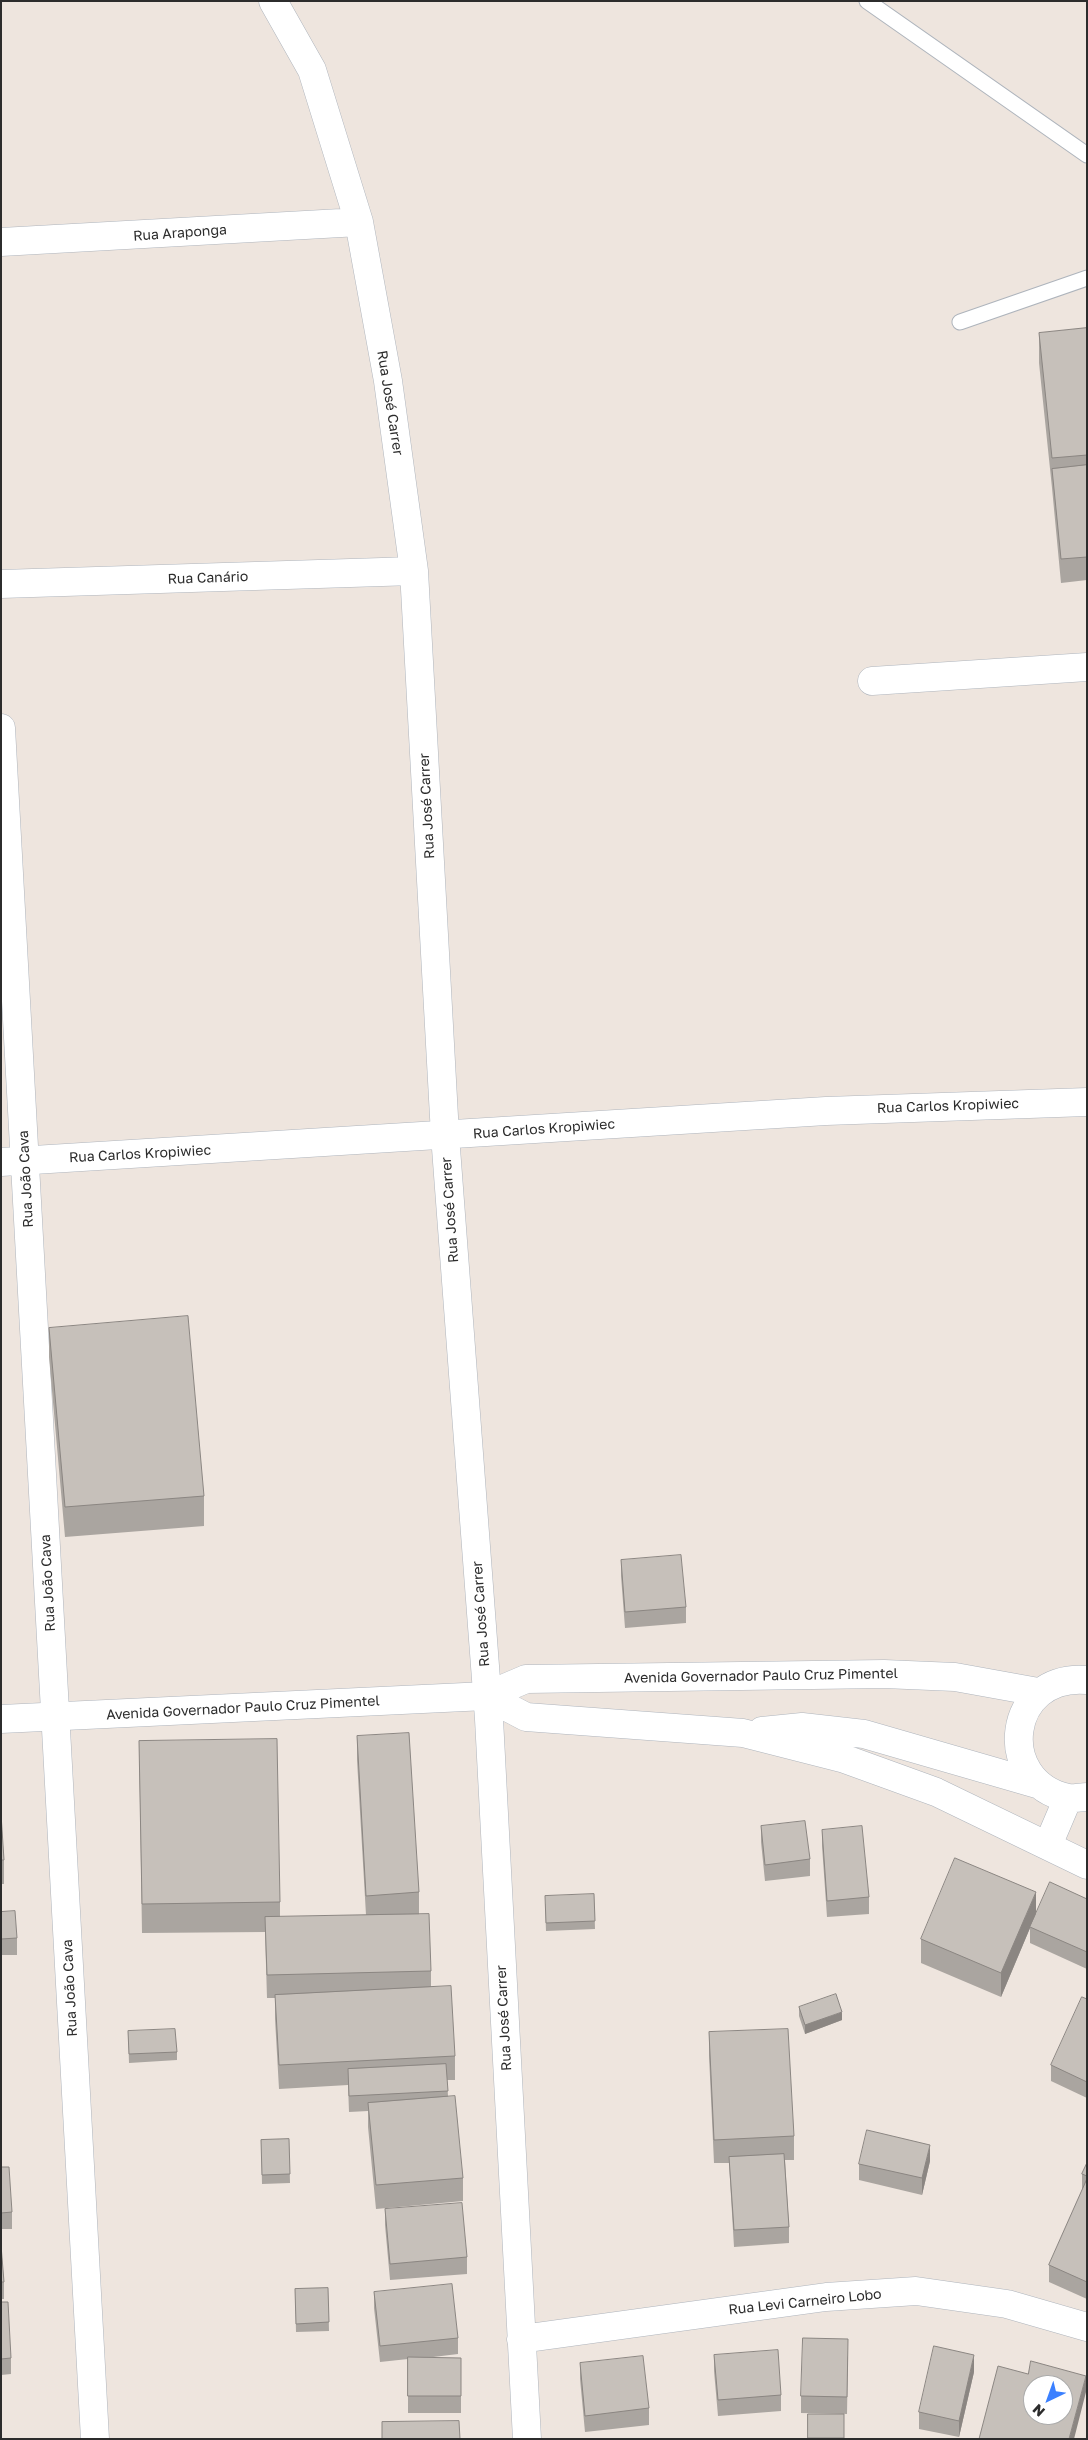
<!DOCTYPE html>
<html>
<head>
<meta charset="utf-8">
<style>
  body { margin:0 }
  #map { position:relative; width:1088px; height:2440px; overflow:hidden; background:#eee5de; font-family:"Golos Text",sans-serif }
  canvas { display:block }
  .frame { position:absolute; inset:0; border:2px solid #2c2c2c; pointer-events:none }
  .north { position:absolute; left:1023px; top:2375px; width:50px; height:50px; box-sizing:border-box; background:#fff; border:1px solid #ababab; border-radius:50%; rotate:222deg; font-size:14px; font-weight:700; line-height:20px; text-align:center; color:#2c2c2c }
  .north::after { content:''; display:block; margin:auto; width:18px; height:22px; background:#3b80ff; clip-path:polygon(50% 0,100% 100%,50% 72%,0 100%) }
</style>
</head>
<body>
<div id="map">
<canvas width="1088" height="2440"></canvas>
<div class="frame"></div>
<div class="north">N</div>
</div>
<script>
const ctx = document.querySelector('canvas').getContext('2d');
ctx.lineJoin = 'round';
function stroke(path, color, width, dash) { ctx.strokeStyle = color; ctx.lineWidth = width; ctx.lineCap = dash ? 'butt' : 'round'; ctx.setLineDash(dash || []); ctx.stroke(path); }
function fillPath(path, color) { ctx.fillStyle = color; ctx.fill(path, 'evenodd'); }
function drawText(font, color, halo, rows, align = 'center') {
  ctx.font = font + ' "Golos Text",sans-serif'; ctx.lineWidth = 4; ctx.setLineDash([]); ctx.textBaseline = 'middle'; ctx.strokeStyle = halo; ctx.fillStyle = color; for (const [text, x, y, turn = 0] of rows) {
    ctx.save(); ctx.translate(x, y); ctx.rotate((+turn || 0) * Math.PI / 180); ctx.textAlign = isNaN(turn) ? turn : align; if (halo) ctx.strokeText(text, 0, 0); ctx.fillText(text, 0, 0); ctx.restore();
  }
}
const lane = new Path2D(`
  M867,1L1087,155
  M960,322L1087,278`);
const street = new Path2D(`
  M273,1L312,70L359,222L388,381L414,571L445,1135L489,1719L527,2439
  M1,242L359,222
  M1,584L414,571
  M872,681L1087,667
  M1,728L95,2439
  M1,1162L826,1111L1087,1102
  M521,2339L826,2297L916,2291L1007,2304L1087,2327`);
const secondary = new Path2D(`
  M1087,1680C1006,1673 994,1782 1068,1798C1073,1799 1081,1797 1087,1797
  M486,1696L526,1717L743,1733L845,1759L936,1792L1087,1865
  M1,1719L486,1696L526,1679L884,1674L955,1677L1038,1692
  M762,1731L802,1727L864,1734L1037,1784
  M1048,1845L1068,1798`);
stroke(lane, '#aeb4bc', 17);
stroke(street, '#aeb4bc', 29);
stroke(secondary, '#aeb4bc', 29);
stroke(lane, '#fff', 15);
stroke(street, '#fff', 28);
stroke(secondary, '#fff', 28);
fillPath(new Path2D(`
  M1087,328V580L1061,583L1052,488L1039,363V333Z
  M49,1328L204,1496V1526L65,1537L49,1357Z
  M621,1560L686,1607V1623L625,1628L621,1576Z
  M357,1736L419,1892V1914L431,1971V1988L455,2056V2080H447L448,2096L463,2178V2201L376,2209L368,2127V2111L349,2112L348,2085L279,2089L275,2019V1998H267L265,1932L142,1933L139,1741L280,1902V1917L366,1915L357,1760Z
  M1,1814L4,1860V1884H1Z
  M761,1826L810,1859V1876L765,1881L761,1842Z
  M822,1830L869,1897V1914L827,1917L822,1846Z
  M594,1894L595,1929L546,1931L545,1904Z
  M1087,1899V1969L1030,1943V1928L1001,1997L921,1963V1939L1036,1915Z
  M1,1912L17,1938V1955H1Z
  M1087,1999V2098L1051,2081V2065Z
  M799,2007L842,2020L805,2034L799,2016Z
  M128,2031L177,2052V2060L129,2063Z
  M709,2032L794,2136V2160H785L789,2227V2243L734,2247L729,2163H714L709,2056Z
  M289,2139L290,2183L262,2184L261,2140Z
  M930,2161L922,2195L859,2180V2164Z
  M1087,2163V2299L1049,2282V2265L1082,2190V2174Z
  M1,2167L12,2212V2229H1Z
  M385,2209L467,2257V2274L390,2280L385,2225Z
  M1,2245L4,2282V2299H1Z
  M328,2288L329,2331L296,2332L295,2289Z
  M374,2292L458,2338V2354L425,2358H461V2413H408V2359L380,2362L374,2308Z
  M1,2302L11,2358V2374L1,2375Z
  M714,2355L781,2395V2411L718,2416L714,2371Z
  M848,2356L847,2414L801,2413V2396Z
  M580,2363L649,2408V2425L585,2432L580,2379Z
  M974,2372L959,2437L919,2429V2412Z`), '#aaa5a0');
fillPath(new Path2D(`
  M1036,1892V1916L1030,1927V1928L1001,1997V1973Z
  M842,2012V2020L805,2034V2025Z
  M930,2145V2161L922,2195V2178Z
  M974,2355V2372L959,2437V2421Z
  M1086,2376V2392L1074,2439H1069Z`), '#8b8682');
const building = new Path2D(`
  M1087,328V455L1052,458L1039,333Z
  M1087,465V557L1061,559L1052,469Z
  M188,1316L204,1496L65,1507L49,1328Z
  M681,1555L686,1607L625,1612L621,1560Z
  M409,1733L419,1892L366,1896L357,1736Z
  M277,1739L280,1902L142,1904L139,1741Z
  M1,1814L4,1860H1Z
  M805,1821L810,1859L765,1865L761,1826Z
  M862,1826L869,1897L827,1901L822,1830Z
  M955,1858L1036,1892L1001,1973L921,1939Z
  M1050,1882L1087,1899V1952L1030,1927Z
  M594,1894L595,1921L546,1923L545,1896Z
  M15,1911L17,1938L1,1939V1912Z
  M429,1914L431,1971L267,1975L265,1917Z
  M451,1986L455,2056L279,2065L275,1995Z
  M836,1994L842,2012L805,2025L799,2007Z
  M1082,1997L1087,1999V2082L1051,2065Z
  M175,2029L177,2052L129,2054L128,2031Z
  M788,2029L794,2136L714,2140L709,2032Z
  M446,2064L448,2091L349,2096L348,2069Z
  M455,2096L463,2178L376,2185L368,2103Z
  M867,2130L930,2145L922,2178L859,2164Z
  M289,2139L290,2174L262,2175L261,2140Z
  M784,2154L789,2227L734,2230L729,2157Z
  M1087,2163V2176L1082,2174Z
  M1,2167H9L12,2212L1,2213Z
  M1087,2179V2282L1049,2265Z
  M462,2203L467,2257L390,2264L385,2209Z
  M1,2245L4,2282H1Z
  M452,2284L458,2338L380,2346L374,2292Z
  M328,2288L329,2322L296,2324L295,2289Z
  M1,2302H8L11,2358L1,2359Z
  M803,2338L848,2339L847,2397L801,2396Z
  M934,2346L974,2355L959,2421L919,2412Z
  M778,2350L781,2395L718,2400L714,2355Z
  M643,2356L649,2408L585,2416L580,2363Z
  M408,2357L461,2358V2396H408Z
  M1031,2361L1086,2376L1069,2439H979L998,2366L1028,2374ZM1033,2385H1063V2415H1033Z
  M808,2414H844V2438H808Z
  M459,2421L460,2439H382V2422Z`);
fillPath(building, '#c6c0ba');
stroke(building, '#8b8682', 1);
drawText('14px', '#2c2c2c', '#fff', [
  ["Rua Araponga",180,233,-4],
  ["Rua José Carrer",390,403,81],
  ["Rua Canário",208,578,-2],
  ["Rua José Carrer",427,806,-93],
  ["Rua Carlos Kropiwiec",948,1106,-2],
  ["Rua Carlos Kropiwiec",544,1129,-4],
  ["Rua Carlos Kropiwiec",140,1154,-3],
  ["Rua João Cava",26,1179,-93],
  ["Rua José Carrer",450,1210,-94],
  ["Rua João Cava",48,1583,-93],
  ["Rua José Carrer",481,1614,-94],
  ["Avenida Governador Paulo Cruz Pimentel",761,1676,-1],
  ["Avenida Governador Paulo Cruz Pimentel",243,1708,-3],
  ["Rua João Cava",70,1988,-93],
  ["Rua José Carrer",504,2018,-93],
  ["Rua Levi Carneiro Lobo",805,2302,-6]
]);
</script>
</body>
</html>
